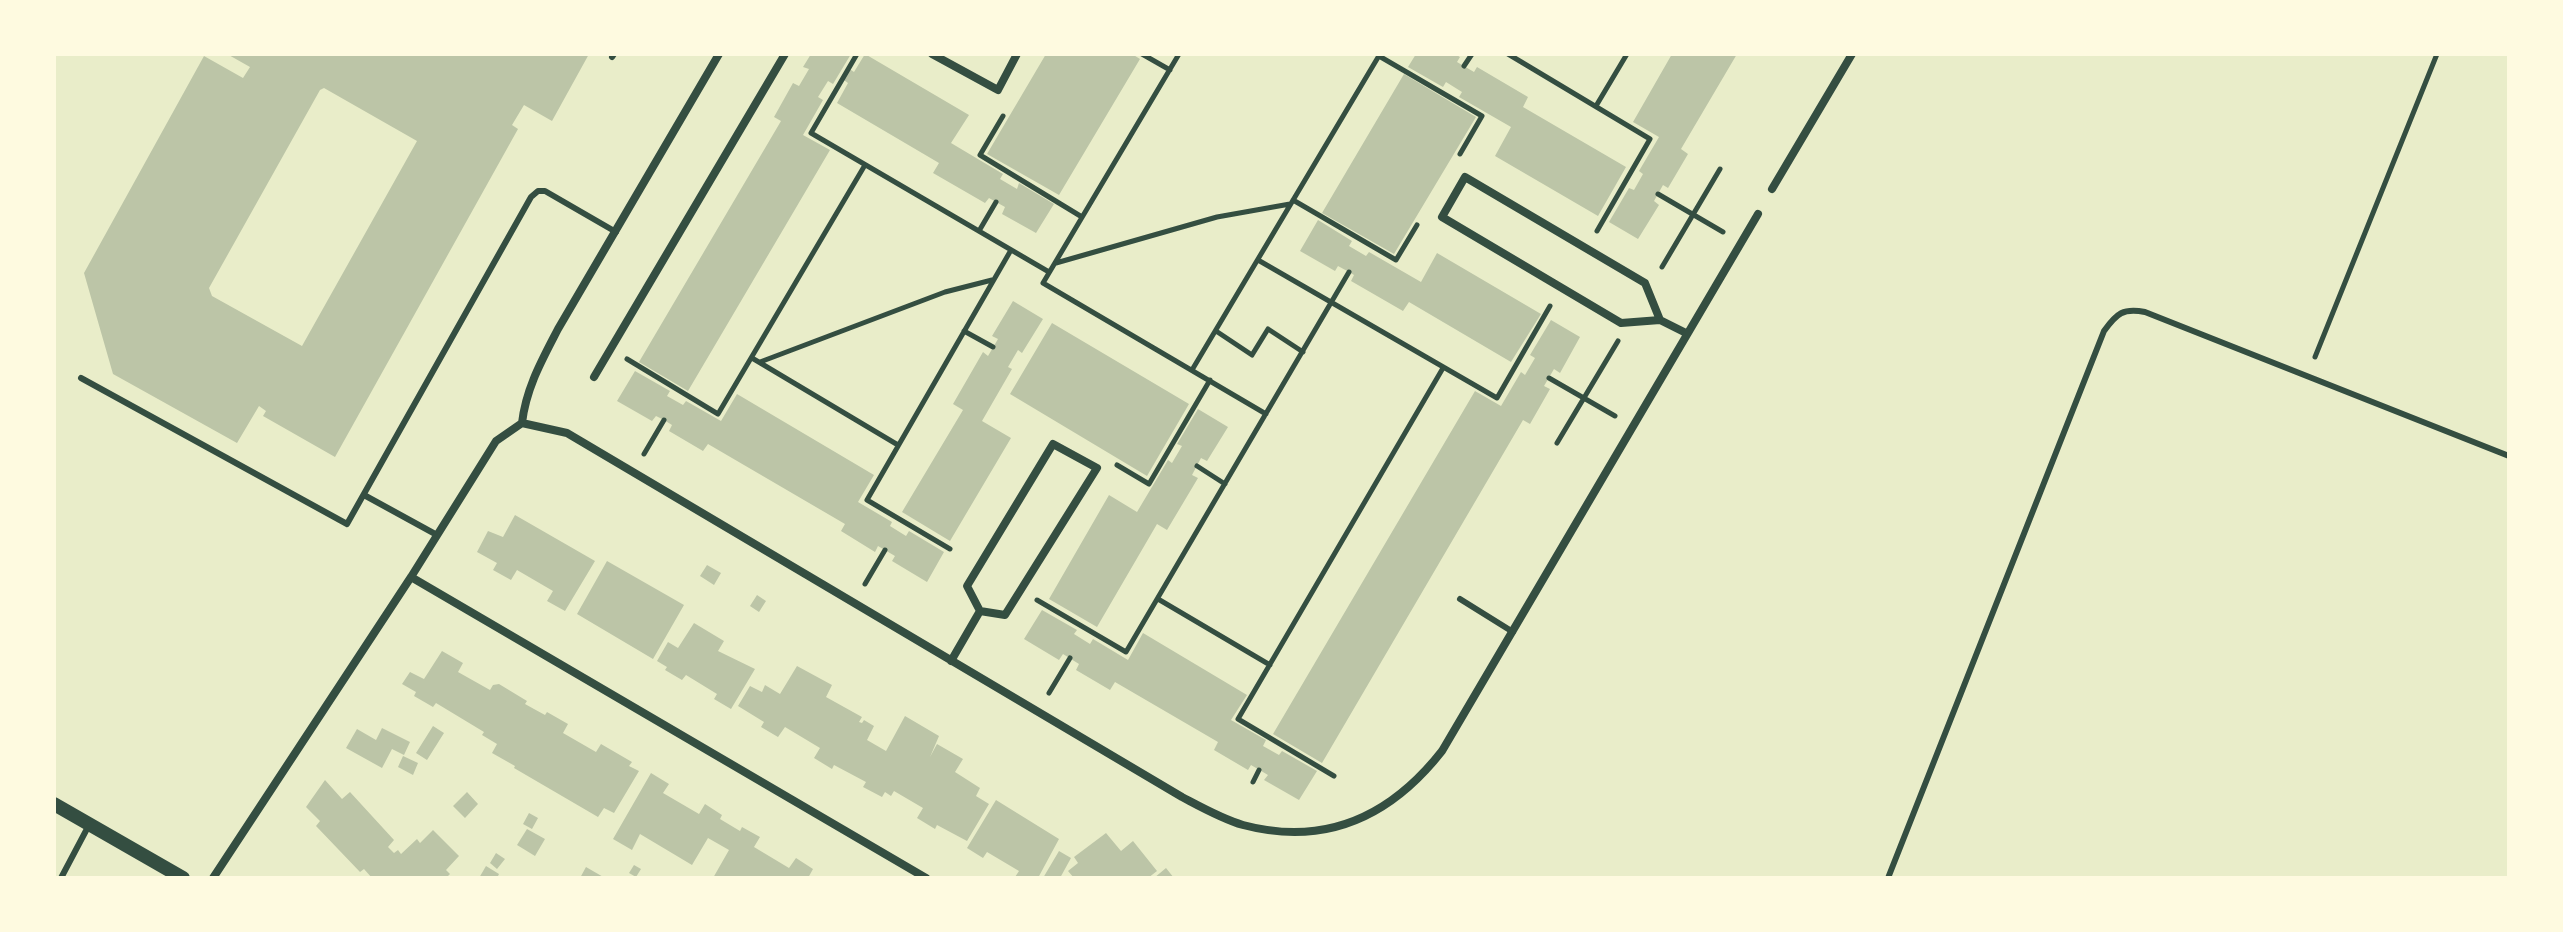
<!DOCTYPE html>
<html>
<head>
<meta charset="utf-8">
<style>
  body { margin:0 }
  #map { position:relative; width:2563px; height:932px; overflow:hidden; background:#e9edc9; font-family:Georgia,serif }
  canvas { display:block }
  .frame { position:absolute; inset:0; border:56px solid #fefae0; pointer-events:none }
</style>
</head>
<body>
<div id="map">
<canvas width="2563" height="932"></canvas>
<div class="frame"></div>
</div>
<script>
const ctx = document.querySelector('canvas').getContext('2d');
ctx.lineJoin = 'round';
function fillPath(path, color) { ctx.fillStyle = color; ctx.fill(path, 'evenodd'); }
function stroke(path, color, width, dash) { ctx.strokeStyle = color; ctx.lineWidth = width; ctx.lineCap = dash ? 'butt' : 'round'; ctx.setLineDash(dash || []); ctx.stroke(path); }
fillPath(new Path2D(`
  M227,54H589L552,121L524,105L512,125L518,129L335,457L263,416L266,411L259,406L237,443L113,374L84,273L204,56L243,78L250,67ZM324,88L417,141L302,346L212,296L209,288L320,90Z
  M811,54H851L833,84L828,81L818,97L823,100L803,135L830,150L688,391L639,362L781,121L774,117L793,83L799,86L809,69L803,67Z
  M865,54L969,115L951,143L1003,174L1000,179L1017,189L1019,183L1054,204L1036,233L1002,214L1005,207L989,198L985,203L933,173L939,163L837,103L848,83L841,78L848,68L854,72Z
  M1046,54H1132L1140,59L1059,195L987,154Z
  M1416,54H1455L1460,57L1457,62L1474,72L1477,67L1528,97L1523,107L1626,167L1598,216L1495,156L1511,127L1459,97L1462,92L1446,82L1443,87L1408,67Z
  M1672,54H1737L1681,149L1688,154L1668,188L1663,185L1654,201L1659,205L1638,239L1609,222L1629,188L1634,190L1643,174L1639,171L1659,137L1633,122Z
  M1404,74L1476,117L1394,254L1322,213Z
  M1318,220L1352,241L1349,246L1366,256L1369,252L1421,282L1437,253L1541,314L1511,362L1409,302L1403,311L1351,281L1354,275L1349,272L1338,266L1335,271L1300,251Z
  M1013,301L1043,319L1022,353L1018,350L1008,367L1012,369L982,421L1011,438L950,541L902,512L963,410L953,404L983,352L988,356L998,339L992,336Z
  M1551,320L1580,337L1560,373L1554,369L1544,386L1550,389L1530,424L1523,420L1322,763L1273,734L1475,391L1501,406L1521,372L1525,375L1535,358L1530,355Z
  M1052,323L1189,404L1147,476L1010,394Z
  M635,371L670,391L667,396L683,405L686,401L721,421L737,394L874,475L858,502L892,522L890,526L906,536L909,531L944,552L927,582L892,561L895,556L878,546L875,552L841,531L845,524L708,444L703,451L669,431L672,425L664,420L656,416L652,421L617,401Z
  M1198,409L1228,427L1207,461L1201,458L1192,475L1198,478L1167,530L1157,524L1097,627L1049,599L1109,495L1137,512L1168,460L1172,463L1182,446L1177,444Z
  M515,515L595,561L565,611L547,601L553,591L517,570L511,580L493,570L497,563L477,552L488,531L503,537Z
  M607,561L684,605L653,659L577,614Z
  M707,565L721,573L714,585L700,576Z
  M757,595L766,601L759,612L750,606Z
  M1042,610L1077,630L1074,634L1090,644L1093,639L1128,660L1143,633L1247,695L1231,720L1266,740L1263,746L1279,755L1282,751L1317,771L1299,800L1264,780L1268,775L1251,765L1248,770L1214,750L1218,742L1115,682L1110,690L1076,670L1079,664L1063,654L1059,660L1024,639Z
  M694,623L724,641L718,651L755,669L731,709L714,699L717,694L686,675L682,680L665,670L667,667L657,661L668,642L678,648Z
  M442,651L463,663L458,672L490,690L493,685L499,684L527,701L525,704L534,709L545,715L547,712L568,724L563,733L596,752L601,744L632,762L629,766L639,771L614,813L604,808L598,817L514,768L515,766L492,753L497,744L482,735L484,732L436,703L433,707L414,696L416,692L402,684L410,672L424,679Z
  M797,666L832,685L826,697L862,717L859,722L862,723L864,720L874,726L867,740L886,751L905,716L939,736L930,757L937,744L963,759L955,772L980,788L976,796L989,804L967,841L937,825L935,829L917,818L923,808L894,791L891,796L885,792L882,797L863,787L866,782L834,765L832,769L814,758L820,748L785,727L778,737L761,727L764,722L738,706L750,686L762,692L765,685L780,694Z
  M433,726L444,733L427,760L416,753Z
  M382,728L410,742L404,755L392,749L382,768L346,748L357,729L376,740Z
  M403,756L418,763L413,775L398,767Z
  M651,773L669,784L663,793L699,814L705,804L722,815L720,819L740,831L742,827L760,837L754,847L789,868L796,858L813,869L808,878H713L729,850L708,838L692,865L640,834L632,850L613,839Z
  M325,780L342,799L350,792L394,840L388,847L394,853L398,850L401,854L417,839L420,843L433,830L459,856L446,870L450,874L446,878H372L364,869L360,872L316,826L320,821L306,807Z
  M467,792L478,804L465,818L453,806Z
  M996,800L1059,839L1038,878H1017L1015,877L1019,871L987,852L983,858L967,848Z
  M529,813L538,818L532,829L523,824Z
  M527,829L545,839L535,856L517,845Z
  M1106,833L1121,851L1133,841L1157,871L1148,878H1074L1068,871L1078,863L1074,857Z
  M1059,851L1071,858L1060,878H1043Z
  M496,853L505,859L497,869L490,863Z
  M634,865L641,869L636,877L629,873Z
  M486,866L499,874L497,878H479Z
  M586,867L605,878H580Z
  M1166,868L1174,878H1154Z`), '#bcc5a7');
stroke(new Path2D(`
  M857,54L811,133L1049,272
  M1142,54L1170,70
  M1179,54L1043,283L1266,414
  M1508,54L1650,139L1597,231
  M1379,56L1482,116L1460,154
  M1464,66L1472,54
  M1596,106L1627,54
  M1003,116L980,155L1082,217
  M1658,194L1723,232
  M1293,200L1396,260L1417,225
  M979,231L996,202
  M1258,260L1497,398L1550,306
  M1056,263L1217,217L1290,204
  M1662,267L1720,169
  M964,331L993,347
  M1216,331L1252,355L1268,329L1303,352
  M2315,357L2437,54
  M752,358L898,445
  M627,359L718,414L865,165
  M760,362L945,292L992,280
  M1192,370L1380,54
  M1549,378L1615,416
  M1557,443L1618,341
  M644,454L664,420
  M1117,465L1149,484L1210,380
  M1197,466L1225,484
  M950,549L867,500L1011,250
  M865,584L885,550
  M1158,599L1270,665
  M1037,600L1126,652L1349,272
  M1049,693L1070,658
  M1334,776L1238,719L1443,368
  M1253,782L1259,770`), '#344e41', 5);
stroke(new Path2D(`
  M612,57L614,54
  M81,378L347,524L531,197L538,191H545L616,232
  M364,495L437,535
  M1460,599L1513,632
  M61,878L89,825
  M1888,878L2104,331C2117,313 2123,308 2145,312L2509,456`), '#344e41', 6);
stroke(new Path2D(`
  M932,54L998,90L1017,54
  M1772,189L1852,54
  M1660,320L1621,323L1442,217L1465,177L1645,283L1660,320L1686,333
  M594,377L785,54
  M522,423L567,433L1182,797C1201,807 1222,819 1243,825C1326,847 1391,816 1442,751L1758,214
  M411,577L926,878
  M951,661L980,611L1005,615L1097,468L1053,444L967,586L980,611
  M213,878L411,577L496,441L522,423C526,388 542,360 558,329L719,54`), '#344e41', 8);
stroke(new Path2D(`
  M54,804L183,878`), '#344e41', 14);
</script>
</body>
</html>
